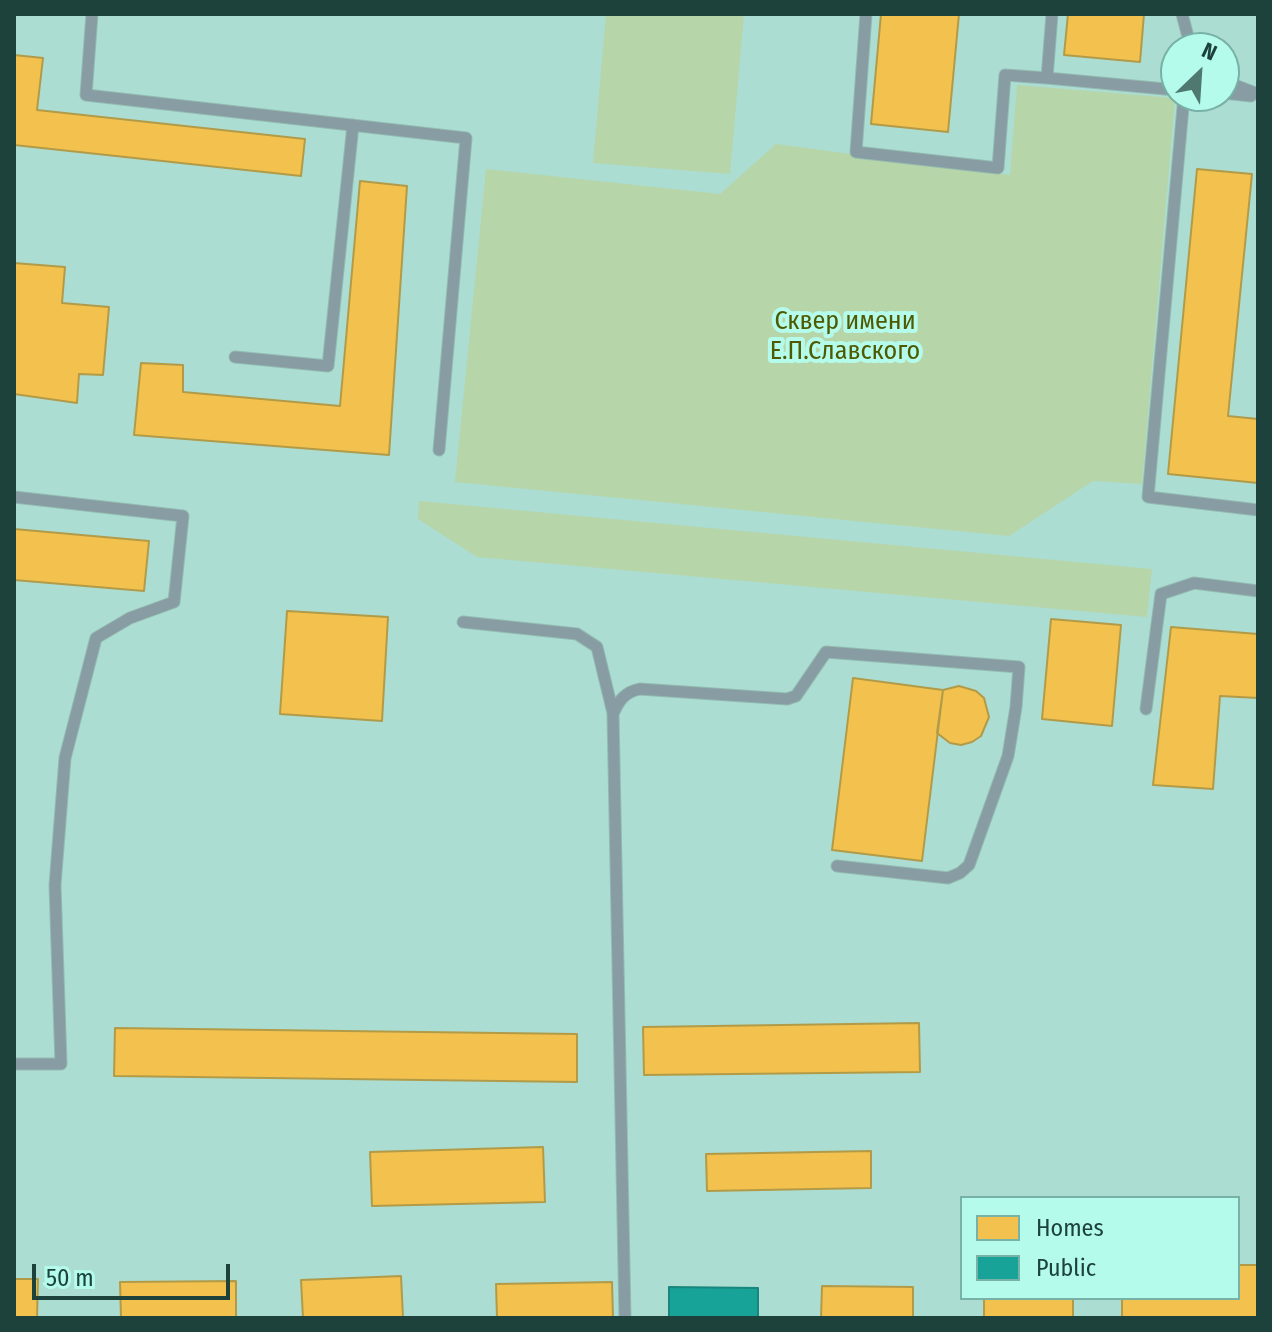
<!DOCTYPE html>
<html>
<head>
<meta charset="utf-8">
<style>
  body { margin:0 }
  #map { position:relative; width:1272px; height:1332px; overflow:hidden; background:#acddd2; font-family:"Fira Sans Condensed",sans-serif }
  canvas { display:block }
  .frame { position:absolute; inset:0; border:16px solid #1c423b; pointer-events:none }
  .legend { position:absolute; left:960px; top:1196px; width:280px; height:104px; box-sizing:border-box; background:#b5fbeb; border:2px solid #78b1a5; margin:0; padding:10px 14px; list-style:none; font-size:24px; color:#1c423b }
  .legend li { display:flex; align-items:center; gap:16px; height:40px }
  .legend b { width:40px; border:2px solid #78b1a5 }
  .north { position:absolute; left:1160px; top:32px; width:80px; height:80px; box-sizing:border-box; background:#b5fbeb; border:2px solid #78b1a5; border-radius:50%; rotate:25deg; font-size:22px; font-weight:700; line-height:32px; text-align:center; color:#1c423b }
  .north::after { content:''; display:block; margin:auto; width:28px; height:36px; background:#4e7870; clip-path:polygon(50% 0,100% 100%,50% 72%,0 100%) }
  .scale { position:absolute; left:32px; top:1264px; width:198px; height:36px; box-sizing:border-box; border:4px solid #1c423b; border-top:0; padding-left:10px; font-size:24px; line-height:28px; white-space:nowrap; color:#1c423b; -webkit-text-stroke:6px #b5fbeb; paint-order:stroke }
</style>
</head>
<body>
<div id="map">
<canvas width="1272" height="1332"></canvas>
<div class="frame"></div>
<ul class="legend">
<li><b style="height:22px;background:#f2c14e"></b>Homes</li>
<li><b style="height:22px;background:#17a398"></b>Public</li>
</ul>
<div class="north">N</div>
<div class="scale">50 m</div>
</div>
<script>
const ctx = document.querySelector('canvas').getContext('2d');
ctx.lineJoin = 'round';
function fillPath(path, color) { ctx.fillStyle = color; ctx.fill(path, 'evenodd'); }
function stroke(path, color, width, dash) { ctx.strokeStyle = color; ctx.lineWidth = width; ctx.lineCap = dash ? 'butt' : 'round'; ctx.setLineDash(dash || []); ctx.stroke(path); }
function drawText(font, color, halo, rows, align = 'center') {
  ctx.font = font + ' "Fira Sans Condensed",sans-serif'; ctx.lineWidth = 8; ctx.setLineDash([]); ctx.textBaseline = 'middle'; ctx.strokeStyle = halo; ctx.fillStyle = color; for (const [text, x, y, turn = 0] of rows) {
    ctx.save(); ctx.translate(x, y); ctx.rotate((+turn || 0) * Math.PI / 180); ctx.textAlign = isNaN(turn) ? turn : align; if (halo) ctx.strokeText(text, 0, 0); ctx.fillText(text, 0, 0); ctx.restore();
  }
}
fillPath(new Path2D(`
  M606,14H744L730,174L593,163Z
  M1017,85L1175,98L1142,484L1093,481L1009,536L455,482L486,169L720,194L776,144L1010,175Z
  M419,501L1152,569L1147,617L477,557L418,519Z`), '#b6d5a9');
const homes = new Path2D(`
  M881,14H959L948,132L871,124Z
  M1068,14H1144L1140,62L1064,55Z
  M14,55L43,58L37,110L305,139L301,176L14,145Z
  M1197,169L1252,174L1228,416L1258,419V483L1168,474Z
  M360,181L407,186L389,455L134,435L141,363L183,365V392L340,406Z
  M14,263L65,267L62,303L109,307L103,375L79,374L77,403L14,394Z
  M14,529L149,541L144,591L14,580Z
  M287,611L388,617L382,721L280,714Z
  M1051,619L1121,625L1112,726L1042,719Z
  M1171,627L1258,634V698L1220,696L1213,789L1153,785Z
  M853,678L943,690L922,861L832,850Z
  M959,686L976,691L984,698L989,717L981,736L972,742L961,745L950,743L937,733L943,690Z
  M919,1023L920,1072L644,1075L643,1027Z
  M115,1028L577,1034V1082L114,1076Z
  M543,1147L545,1202L372,1206L370,1152Z
  M871,1151V1188L707,1191L706,1154Z
  M1238,1265H1258V1318H1122V1298H1238Z
  M401,1276L403,1318H303L301,1280Z
  M14,1279H38L37,1318H14Z
  M236,1281V1318H121L120,1282Z
  M612,1282L613,1318H497L496,1284Z
  M822,1286L913,1287V1318H821Z
  M984,1298H1073V1318H984Z`);
fillPath(homes, '#f2c14e');
stroke(homes, '#b29b48', 2);
const public = new Path2D(`
  M669,1287L758,1288V1318H669Z`);
fillPath(public, '#17a398');
stroke(public, '#18867c', 2);
const lane = new Path2D(`
  M92,14L86,95L466,138L439,450
  M866,14L856,152L998,168L1005,75L1047,78
  M1052,14L1047,78L1176,90
  M1182,14L1191,48
  M1224,81L1258,94
  M1224,93L1251,96
  M1184,96L1148,497L1258,510
  M235,357L328,366L353,125
  M14,497L183,516L174,602L130,618L96,638L65,758L55,885L61,1064H14
  M463,622L577,634L597,647L613,713
  M1146,709L1161,594L1194,583L1258,591
  M625,1318L613,714C619,700 625,692 640,689L787,699L796,696L826,652L1019,667L1016,707L1008,756L969,865L960,873L948,878L837,866`);
stroke(lane, '#93bab1', 13);
stroke(lane, '#879ca3', 11);
drawText('26px', '#4e5a00', '#b5fbeb', [
  ["Сквер имени",845,322],
  ["Е.П.Славского",845,352]
]);
</script>
</body>
</html>
